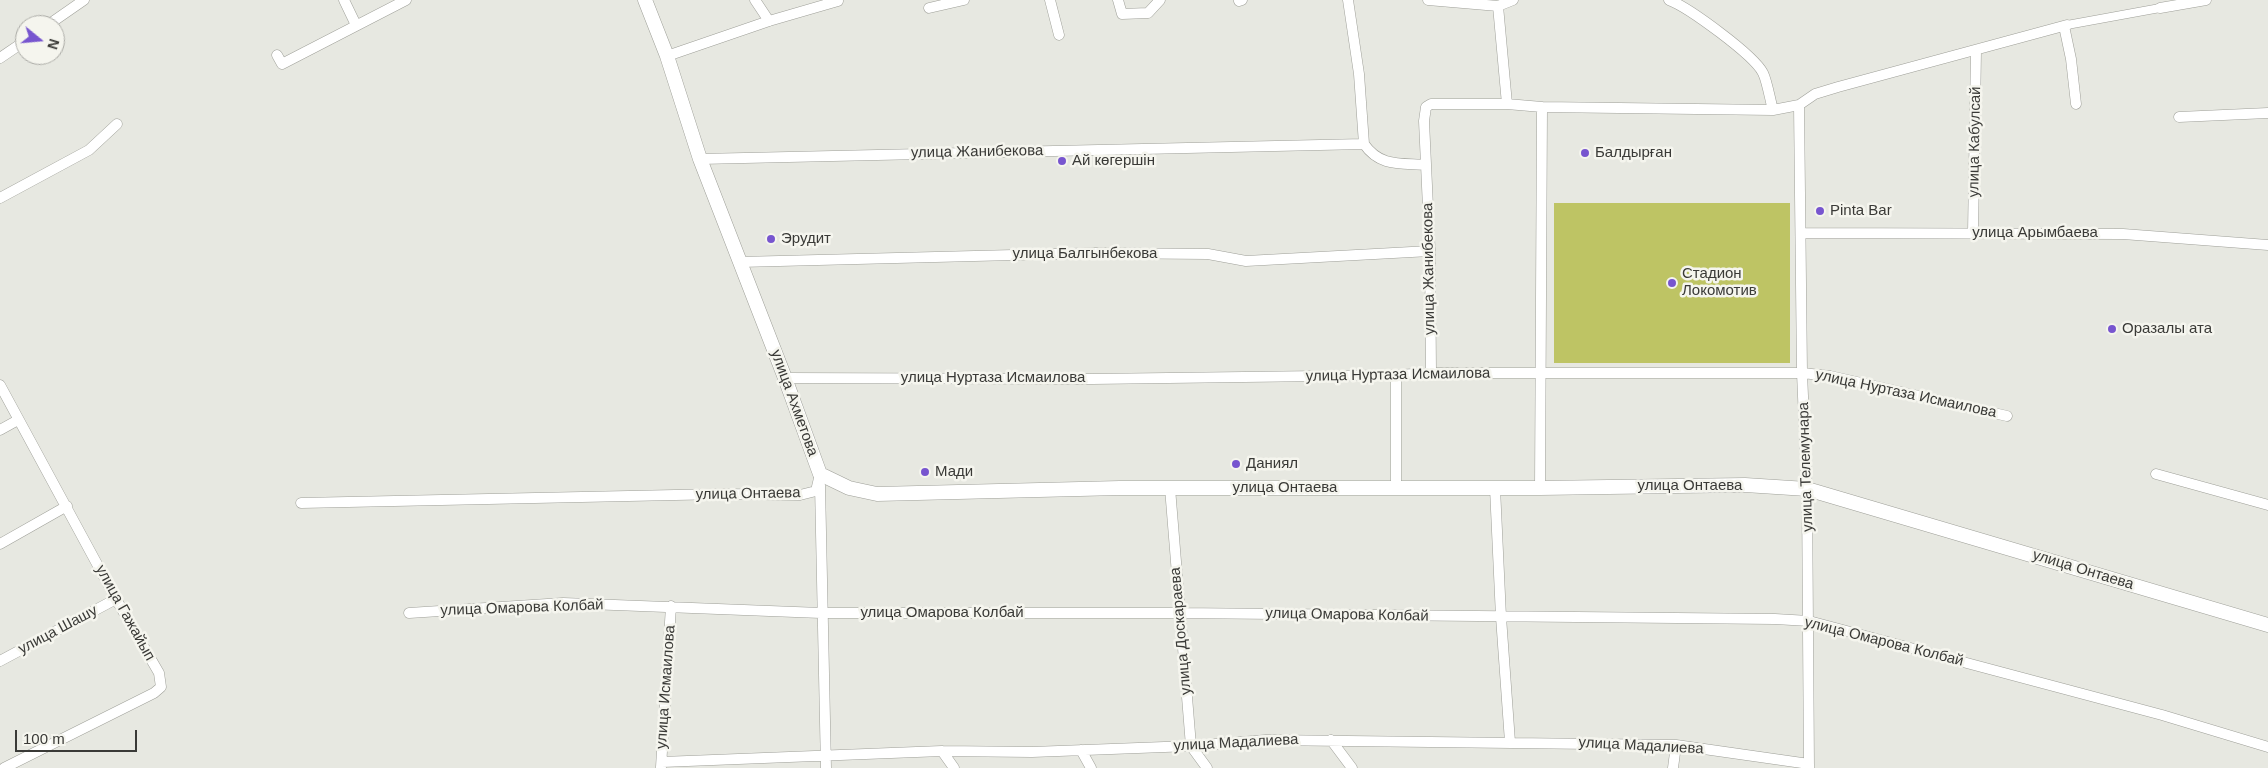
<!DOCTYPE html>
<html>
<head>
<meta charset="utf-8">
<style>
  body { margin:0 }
  #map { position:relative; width:2268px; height:768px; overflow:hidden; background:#e7e8e1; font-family:Arial,sans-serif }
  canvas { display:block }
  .north { position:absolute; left:15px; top:15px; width:50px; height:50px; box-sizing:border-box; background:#f5f5ee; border:1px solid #aaaaa5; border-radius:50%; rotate:107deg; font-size:14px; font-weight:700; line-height:20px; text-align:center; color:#3a3a37 }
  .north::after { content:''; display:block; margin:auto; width:18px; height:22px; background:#7755cf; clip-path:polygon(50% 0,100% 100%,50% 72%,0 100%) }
  .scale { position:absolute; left:15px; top:730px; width:122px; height:22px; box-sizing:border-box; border:2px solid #3a3a37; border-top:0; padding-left:6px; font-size:15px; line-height:18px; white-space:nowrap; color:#3a3a37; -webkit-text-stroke:4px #f5f5ee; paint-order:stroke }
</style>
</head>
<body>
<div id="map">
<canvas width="2268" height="768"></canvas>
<div class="north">N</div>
<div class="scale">100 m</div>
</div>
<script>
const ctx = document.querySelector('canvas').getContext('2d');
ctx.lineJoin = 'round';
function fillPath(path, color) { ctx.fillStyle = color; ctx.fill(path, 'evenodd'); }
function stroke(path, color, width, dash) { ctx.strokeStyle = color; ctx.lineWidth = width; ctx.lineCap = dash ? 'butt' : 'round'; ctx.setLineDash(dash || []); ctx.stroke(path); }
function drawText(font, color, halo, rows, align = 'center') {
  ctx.font = font + ' Arial,sans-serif'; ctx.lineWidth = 5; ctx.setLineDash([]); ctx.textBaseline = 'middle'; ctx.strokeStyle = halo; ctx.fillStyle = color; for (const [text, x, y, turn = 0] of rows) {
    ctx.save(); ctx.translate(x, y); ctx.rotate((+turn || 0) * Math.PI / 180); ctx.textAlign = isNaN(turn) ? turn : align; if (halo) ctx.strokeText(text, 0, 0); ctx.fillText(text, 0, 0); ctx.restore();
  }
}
fillPath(new Path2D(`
  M1554,203H1790V363H1554Z`), '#bec464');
const pedestrian = new Path2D(`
  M2067,25L2160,8`);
const minor = new Path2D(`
  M344,0L356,25
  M755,0L769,21
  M1050,0L1059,35
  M1118,0L1122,14L1148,13L1160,0
  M1348,0L1359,74L1364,144
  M1428,0L1498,6L1513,0
  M1669,0C1688,7 1754,55 1763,73C1767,81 1770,99 1773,110
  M1239,1L1242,0
  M1498,6L1507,104
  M929,8L964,0
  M2160,8L2206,0
  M48,25L84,0
  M2064,26L2071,59L2076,104
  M277,55L282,64L406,0
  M667,56L769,21L838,1
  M0,58L25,41
  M1799,105L1802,373L1807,489L1809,768
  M2179,117L2268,113
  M700,159L1364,144C1380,167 1400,163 1426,165
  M0,198L89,150L117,124
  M1801,233L2123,234L2268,245
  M1973,233L1976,51
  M740,262L1092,253L1208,254L1246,261L1430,251
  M1431,373L1430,251L1424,121L1426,107L1431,104H1507L1542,107
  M785,378L1092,379L1396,375L1431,373H1802L1830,376L2007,416
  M0,385L116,599L159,673L161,687L154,693L4,768
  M0,430L18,420
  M2156,474L2268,505
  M820,485L826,768
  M1396,487V375
  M1170,488L1191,746L1207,768
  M1495,488L1501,617L1510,742
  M1540,488L1542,107L1773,110L1799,105L1815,94L1838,87L2067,25
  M301,503L722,494L800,495L816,491L820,474
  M0,544L67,506
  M409,613L563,603L821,613H1178L1775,619L1809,621L2162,715L2268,747
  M0,661L116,599
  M1331,740L1352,768
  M1081,750L1091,768
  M942,751L954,768
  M662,762L942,751L1032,752L1191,746L1266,740L1676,745L1809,764
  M661,767L671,606
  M1673,768L1676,745`);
const secondary = new Path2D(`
  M645,0L667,56L700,159L785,378L820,474L849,488L877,494L1120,488H1540L1745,485L1807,489L2268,625`);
stroke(pedestrian, '#9e9f98', 9);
stroke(minor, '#9e9f98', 11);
stroke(secondary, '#9e9f98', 15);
stroke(pedestrian, '#fff', 8);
stroke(minor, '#fff', 10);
stroke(secondary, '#fff', 14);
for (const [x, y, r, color] of [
  [1585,153,5,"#7755cf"],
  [1062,161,5,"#7755cf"],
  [1820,211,5,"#7755cf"],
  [771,239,5,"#7755cf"],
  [1672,283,5,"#7755cf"],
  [2112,329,5,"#7755cf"],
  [1236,464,5,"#7755cf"],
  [925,472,5,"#7755cf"]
]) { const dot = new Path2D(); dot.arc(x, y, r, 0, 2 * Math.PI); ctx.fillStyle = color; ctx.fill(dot); stroke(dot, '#f5f5ee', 2); }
drawText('15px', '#3a3a37', '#f5f5ee', [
  ["улица Кабулсай",1975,142,-89],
  ["улица Жанибекова",977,152,-1],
  ["улица Арымбаева",2035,233],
  ["улица Балгынбекова",1085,254],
  ["улица Жанибекова",1429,269,-91],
  ["улица Нуртаза Исмаилова",1398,375,-1],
  ["улица Нуртаза Исмаилова",993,378],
  ["улица Нуртаза Исмаилова",1906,394,12],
  ["улица Ахметова",794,403,70],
  ["улица Телемунара",1806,467,-92],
  ["улица Онтаева",1690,486],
  ["улица Онтаева",1285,488],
  ["улица Онтаева",748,494,-1],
  ["улица Онтаева",2083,570,17],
  ["улица Омарова Колбай",522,608,-2],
  ["улица Гажайып",125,613,61],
  ["улица Омарова Колбай",942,613],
  ["улица Омарова Колбай",1347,615,1],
  ["улица Шашу",58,630,-28],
  ["улица Доскараева",1181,631,-95],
  ["улица Омарова Колбай",1884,642,14],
  ["улица Исмаилова",666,687,-86],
  ["улица Мадалиева",1236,743,-3],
  ["улица Мадалиева",1641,746,3]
]);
drawText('15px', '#3a3a37', '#f5f5ee', [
  ["Балдырған",1595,153],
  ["Ай көгершін",1072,161],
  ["Pinta Bar",1830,211],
  ["Эрудит",781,239],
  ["Стадион",1682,274],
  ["Локомотив",1682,291],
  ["Оразалы ата",2122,329],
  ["Даниял",1246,464],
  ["Мади",935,472]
], 'left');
</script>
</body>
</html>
